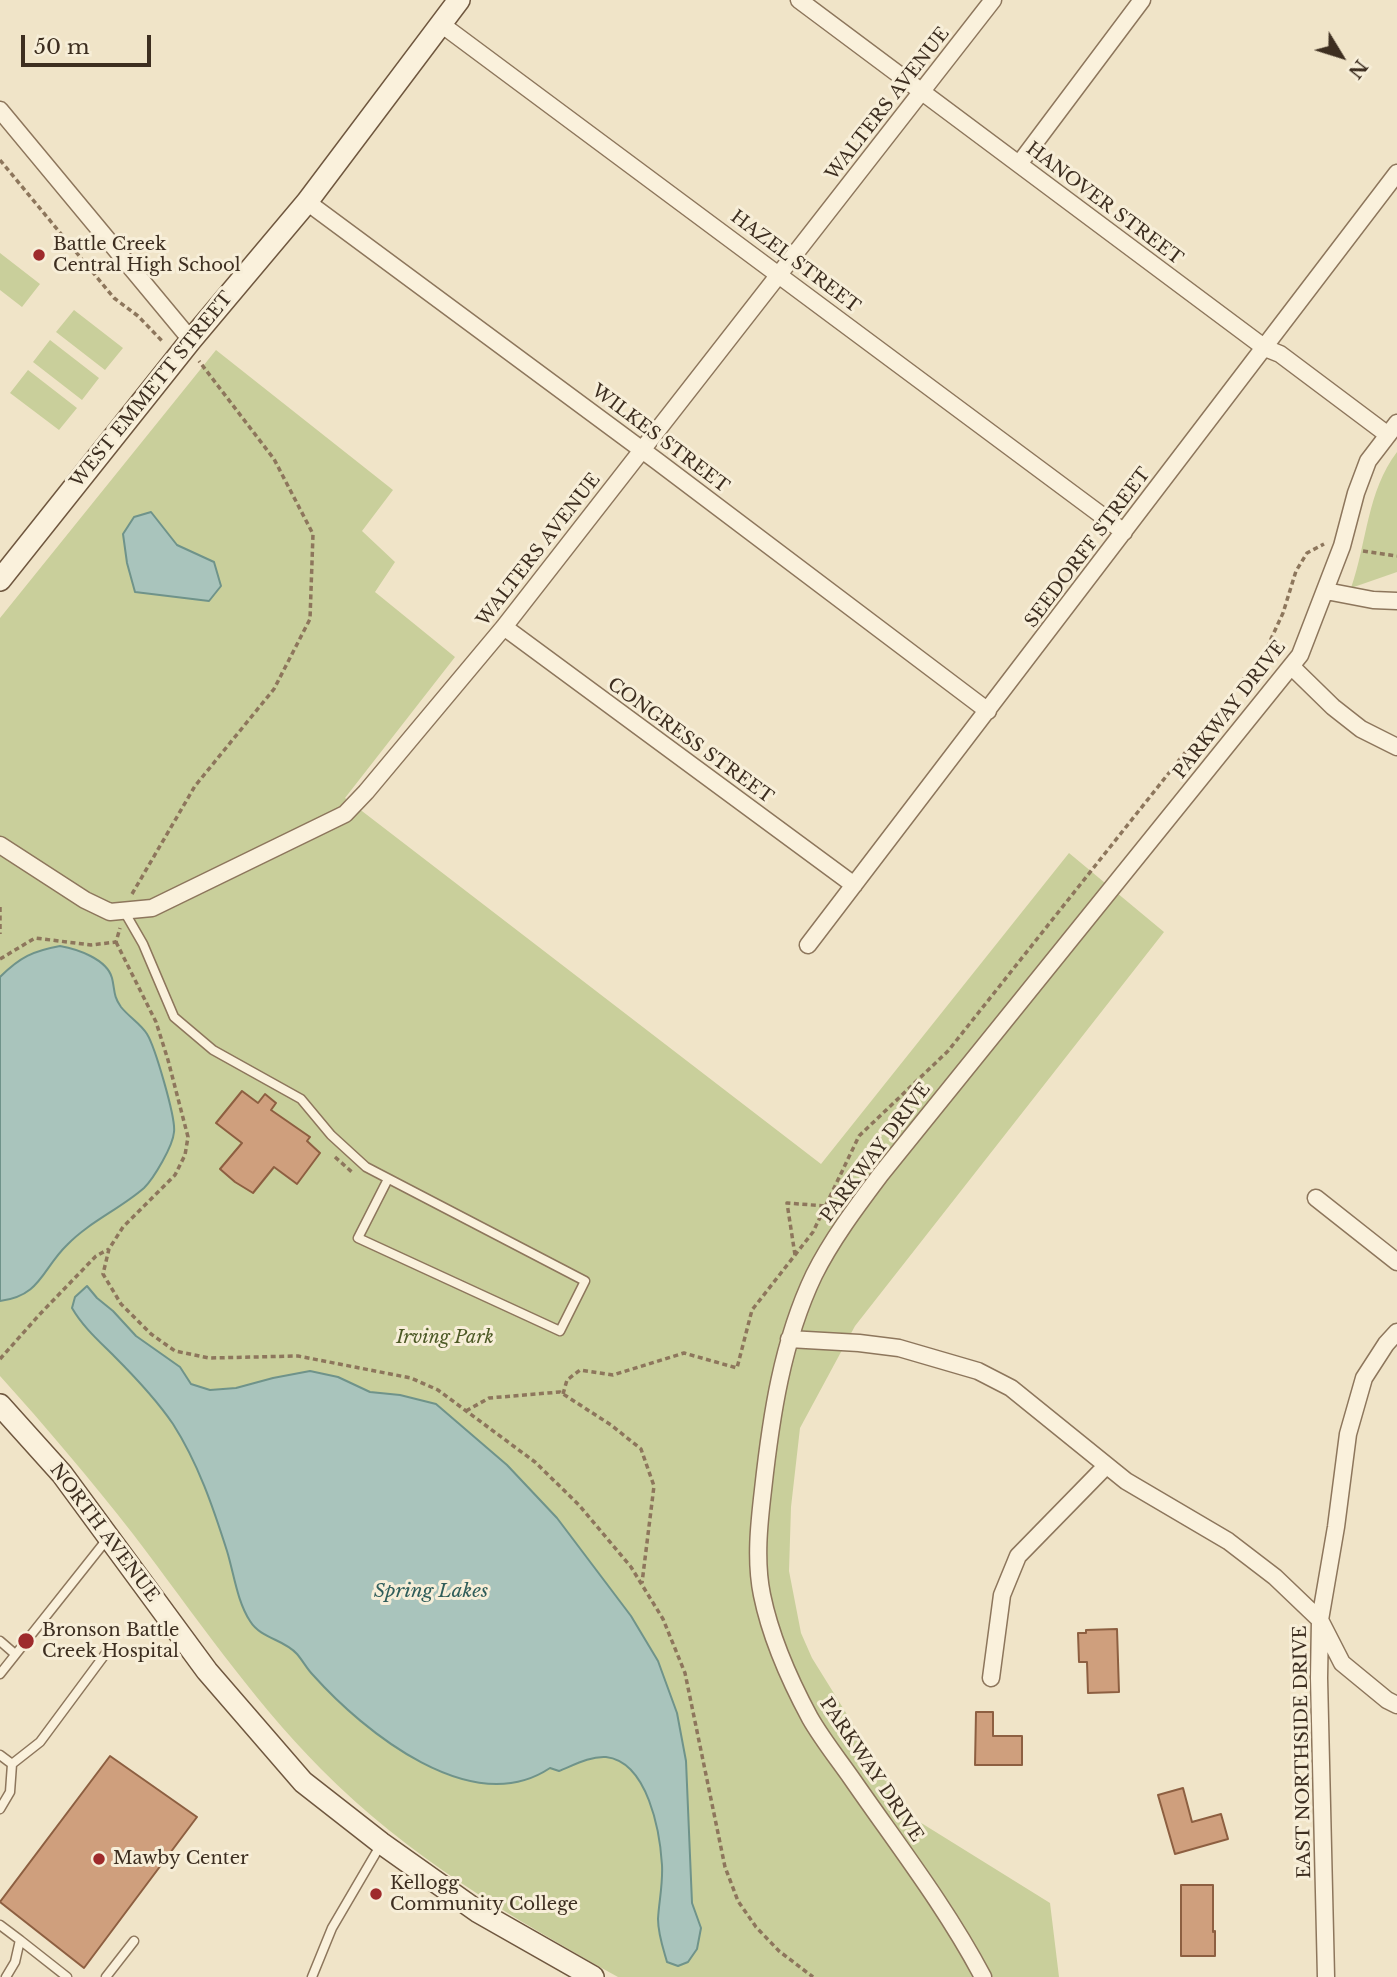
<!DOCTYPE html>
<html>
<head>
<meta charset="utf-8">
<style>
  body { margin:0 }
  #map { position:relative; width:1397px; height:1977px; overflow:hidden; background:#f0e4c8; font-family:"Libre Baskerville",serif }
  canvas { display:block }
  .north { position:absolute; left:1306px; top:21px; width:70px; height:70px; -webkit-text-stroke:5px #f7eed8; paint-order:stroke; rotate:128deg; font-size:19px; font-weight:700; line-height:28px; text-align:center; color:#3d2e20 }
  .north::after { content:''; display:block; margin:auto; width:24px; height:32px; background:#3d2e20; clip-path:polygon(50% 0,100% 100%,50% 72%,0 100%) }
  .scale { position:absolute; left:21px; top:35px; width:130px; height:32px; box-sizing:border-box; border:4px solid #3d2e20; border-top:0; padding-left:9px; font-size:21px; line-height:24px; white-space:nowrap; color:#3d2e20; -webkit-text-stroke:5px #f7eed8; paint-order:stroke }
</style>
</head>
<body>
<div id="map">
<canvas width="1397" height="1977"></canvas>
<div class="north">N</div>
<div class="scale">50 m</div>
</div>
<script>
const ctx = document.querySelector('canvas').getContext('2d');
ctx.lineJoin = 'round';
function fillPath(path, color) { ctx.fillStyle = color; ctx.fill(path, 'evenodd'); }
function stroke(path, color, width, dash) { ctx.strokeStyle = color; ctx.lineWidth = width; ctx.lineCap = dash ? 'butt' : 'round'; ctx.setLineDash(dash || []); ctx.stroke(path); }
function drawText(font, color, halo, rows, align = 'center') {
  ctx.font = font + ' "Libre Baskerville",serif'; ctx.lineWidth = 6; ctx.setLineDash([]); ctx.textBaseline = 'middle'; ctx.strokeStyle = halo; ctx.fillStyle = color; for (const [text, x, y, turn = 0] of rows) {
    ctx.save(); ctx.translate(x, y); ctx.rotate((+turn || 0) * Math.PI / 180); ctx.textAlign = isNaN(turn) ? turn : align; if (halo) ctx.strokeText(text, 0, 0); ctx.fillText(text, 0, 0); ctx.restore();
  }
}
fillPath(new Path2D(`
  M0,253L40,284L22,307L0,290Z
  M74,310L123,348L105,370L56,332Z
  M50,340L99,378L82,400L33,362Z
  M216,350L393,490L362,531L395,562L375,592L455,657L345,798L821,1164L1069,853L1164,932L855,1326L800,1428L791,1507L789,1571L801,1633L812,1658L910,1816L1050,1903L1059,1977H618C512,1918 407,1856 321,1769C250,1697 194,1614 133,1534C91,1480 46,1427 0,1376V618Z
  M28,370L77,408L59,430L10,393Z
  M1397,452V572L1351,588C1367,543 1367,491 1397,452Z`), '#c9cf9b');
const water = new Path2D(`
  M151,512L177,545L214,562L221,586L209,601L135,592L127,563L123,534L134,517Z
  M60,946C77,949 107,959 112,978C115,990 113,996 121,1007C129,1017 141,1024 147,1034C155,1047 176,1118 174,1132C173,1146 154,1178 144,1188C120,1209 89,1222 67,1245C42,1269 41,1296 0,1301V977C20,957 33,951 60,946Z
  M87,1286L97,1298L113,1311L136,1336L180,1367L191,1384L210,1390L236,1388L273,1378L310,1371L338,1377L370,1392L400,1395L436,1404L507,1465L557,1518L631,1616L658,1661L677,1713L686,1761L692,1903L701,1928L697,1949L688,1962L678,1966L667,1962C663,1948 658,1934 658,1919C659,1901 663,1885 662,1865C660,1832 648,1762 606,1757C590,1756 574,1765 559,1771L550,1768C472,1820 364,1732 313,1675C307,1669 303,1661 297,1654C284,1639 261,1639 250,1621C237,1601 234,1574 227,1551C213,1507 198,1463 173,1424C156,1399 135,1377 114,1356C99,1341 83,1327 72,1308L75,1297Z`);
fillPath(water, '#a9c4bc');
stroke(water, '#6f938a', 2);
const building = new Path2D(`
  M242,1091L258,1103L265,1094L276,1103L271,1110L310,1137L307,1141L320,1153L297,1184L274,1167L253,1193L235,1182L220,1169L242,1143L216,1123Z
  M1117,1629L1119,1692L1088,1693L1087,1662H1079L1078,1633H1086V1630Z
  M976,1712H993V1736H1022V1765H975Z
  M110,1756L197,1817L84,1968L0,1902Z
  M1183,1788L1192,1822L1221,1814L1228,1839L1175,1854L1158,1795Z
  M1181,1885H1213V1932L1215,1931V1956H1181Z`);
fillPath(building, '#cf9f7d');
stroke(building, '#8d5f41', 2);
const lane = new Path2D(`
  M124,911L143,944L174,1017L213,1050L301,1099L331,1135L366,1167L585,1281L560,1331L358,1238L388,1179
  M0,1641L15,1654
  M0,1674L108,1538
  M0,1755L12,1764L10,1792L0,1809
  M12,1764L40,1742L106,1653
  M0,1925L20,1940L15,1962L6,1977
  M20,1940L67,1977
  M106,1977L134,1941
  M312,1977L332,1928L380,1846`);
const street = new Path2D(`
  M799,0L1265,348L1280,354L1388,435
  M441,24L1124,532
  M0,110L191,340
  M1019,164L1142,0
  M307,202L657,461L988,711
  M1326,591L1373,600L1397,601
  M504,627L854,885
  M1291,666L1333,707L1361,729L1397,747
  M0,845L85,900L110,912L152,908L345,814L366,792L504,627L993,0
  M808,945L1397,173
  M1316,1198L1397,1262
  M789,1339L859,1343L899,1348L978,1371L1011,1388L1126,1481L1228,1541L1275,1577L1320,1620L1342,1663L1387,1700L1397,1705
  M991,1678L1002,1595L1018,1556L1106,1466
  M983,1977C946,1907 897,1844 852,1779C838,1759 822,1739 810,1718C789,1679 771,1639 762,1595C755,1561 759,1524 763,1490C771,1417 782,1342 814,1275C832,1239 857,1206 881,1174L1300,655L1342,546L1356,493L1368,461L1397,423
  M1326,1977L1319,1678L1320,1620L1336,1527L1348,1434L1364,1378L1386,1344L1397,1332`);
const secondary = new Path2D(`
  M0,580L191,340L307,202L459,0
  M0,1405L62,1474L207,1671L303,1782L381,1843L477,1911L593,1977`);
stroke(lane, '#8d765c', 11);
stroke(street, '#8d765c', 19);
stroke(secondary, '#6f573f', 24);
stroke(new Path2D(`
  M0,160L114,298L138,316L164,343
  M1363,551L1397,556
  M132,894L195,786L274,689L310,619L313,534L274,459L199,361
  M0,907V934
  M116,942L156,1022L168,1060L188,1137L185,1155L175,1175L123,1227L109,1249L103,1274L121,1304L151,1334L175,1351L209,1358L298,1356L411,1378L438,1390L535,1462L579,1505L631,1567L663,1619L685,1673L725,1867L738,1901L756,1927L779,1951L813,1977
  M0,959L35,938L91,945L116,942L120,928
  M335,1157L353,1173
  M795,1255L787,1203L825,1206
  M0,1359L40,1314L96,1256L109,1249
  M563,1394L567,1380L580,1370L613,1375L684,1353L737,1368L752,1310L813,1232L859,1136L948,1051L1265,652L1283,613L1296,571L1307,553L1324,544
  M466,1411L489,1398L560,1392L611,1425L641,1449L654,1486L642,1583`), '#8d765c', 3.5, [5, 3.5]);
stroke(lane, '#faf1dc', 8);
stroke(street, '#faf1dc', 16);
stroke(secondary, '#faf1dc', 21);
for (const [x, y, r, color] of [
  [39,255,7,"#9e2a2b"],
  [26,1641,9,"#9e2a2b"],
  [99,1859,7,"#9e2a2b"],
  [376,1894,7,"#9e2a2b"]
]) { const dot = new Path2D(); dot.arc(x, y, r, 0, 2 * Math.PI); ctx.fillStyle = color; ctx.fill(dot); stroke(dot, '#f7eed8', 2.5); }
drawText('18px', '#3d2e20', '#f7eed8', [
  ["WALTERS AVENUE",888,104,-52],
  ["HANOVER STREET",1104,204,37],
  ["HAZEL STREET",795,262,37],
  ["WEST EMMETT STREET",152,390,-51],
  ["WILKES STREET",660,439,37],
  ["SEEDORFF STREET",1088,548,-53],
  ["WALTERS AVENUE",539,550,-52],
  ["PARKWAY DRIVE",1230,710,-52],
  ["CONGRESS STREET",690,741,36],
  ["PARKWAY DRIVE",876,1153,-53],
  ["NORTH AVENUE",104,1533,53],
  ["EAST NORTHSIDE DRIVE",1303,1752,-91],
  ["PARKWAY DRIVE",871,1770,56]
]);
drawText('18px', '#3d2e20', '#f7eed8', [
  ["Battle Creek",53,245],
  ["Central High School",53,266],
  ["Bronson Battle",42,1631],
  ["Creek Hospital",42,1652],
  ["Mawby Center",113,1859],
  ["Kellogg",390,1884],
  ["Community College",390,1905]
], 'left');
drawText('italic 18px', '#4d5a26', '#f7eed8', [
  ["Irving Park",445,1338]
]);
drawText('italic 19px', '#2f5d5a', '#f7eed8', [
  ["Spring Lakes",431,1592]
]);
</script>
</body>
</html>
